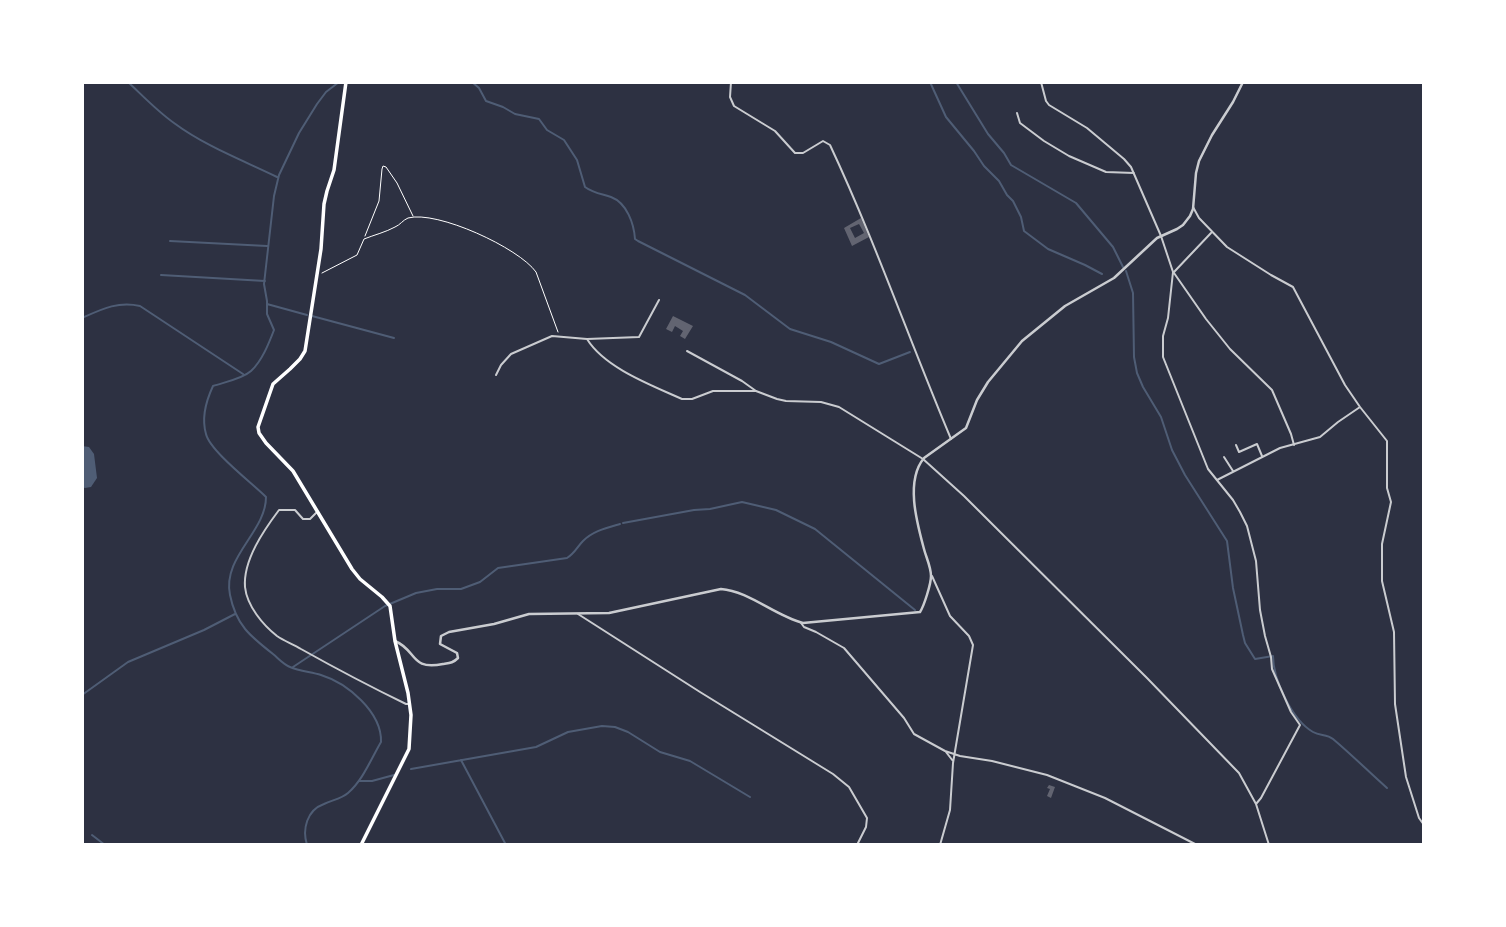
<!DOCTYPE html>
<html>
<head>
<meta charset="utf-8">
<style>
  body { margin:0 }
  #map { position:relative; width:1506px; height:927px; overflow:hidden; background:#2d3142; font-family:Bitter,serif }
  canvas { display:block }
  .frame { position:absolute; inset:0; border:84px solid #fff; pointer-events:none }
</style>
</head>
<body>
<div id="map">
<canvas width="1506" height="927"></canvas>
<div class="frame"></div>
</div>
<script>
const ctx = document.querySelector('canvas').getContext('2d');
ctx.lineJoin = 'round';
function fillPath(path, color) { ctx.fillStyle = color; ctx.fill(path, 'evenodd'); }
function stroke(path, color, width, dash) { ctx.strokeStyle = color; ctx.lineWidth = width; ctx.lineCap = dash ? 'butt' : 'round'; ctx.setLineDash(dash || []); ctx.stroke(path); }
fillPath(new Path2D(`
  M82,446L89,447L94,454L97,478L91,487L85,488L82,487Z`), '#4f5d75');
stroke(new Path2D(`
  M128,82C143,96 157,111 174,123C205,146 242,160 277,177
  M472,82L479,88L486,101L503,107L515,114L539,119L547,130L564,140L577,160L585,187C593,193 602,194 611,197C627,203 634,224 635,239L638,241L745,295L790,329L831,342L879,364L910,352
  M930,82L946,117L974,151L984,166L999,181L1007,195L1013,201L1021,217L1024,231L1048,249L1085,265L1102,274
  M956,82L988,134L1004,153L1011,165L1076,203L1113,247L1123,267
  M170,241L267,246
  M1126,271L1133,293L1134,357L1137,373L1143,387L1161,417L1172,450L1185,475L1227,541L1233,588L1243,635L1245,643L1255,659L1273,656C1273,679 1292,720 1313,732C1320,736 1327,734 1333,739C1352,755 1369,772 1387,788
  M161,275L265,281
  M267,304L307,315
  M312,316L394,338
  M82,318C102,309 118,301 140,306L243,374
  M623,523L694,510L710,509L742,502L776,510L815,529L915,610
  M293,667L385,606L416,593L437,589H461L480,582L498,568L567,558C575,553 577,547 583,541C593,531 606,528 620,524
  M82,695L128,662L204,630L235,614
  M461,760L506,845
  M411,769L536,747L568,732L602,726L615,727L628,732L660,752L690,761L750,797
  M359,781H372L394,775
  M92,835L105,845
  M307,845C302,829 307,810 324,804C332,800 341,799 348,793C363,780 371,759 381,742C382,712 347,683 321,675C311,672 299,671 290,667C283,664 278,658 273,654C250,636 236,625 230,595C222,557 266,532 266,497C252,483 210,451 206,434C201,417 206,401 213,386C225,382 242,379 251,371C262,361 269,343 274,330L267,314V301L264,284L274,196L279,175L299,133L317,104L326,92L339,82`), '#4f5d75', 2);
fillPath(new Path2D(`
  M861,218L869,237L852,246L844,228ZM859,224L864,233L855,238L850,228Z
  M673,316L693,326L685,339L680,336L683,331L675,326L672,332L666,329Z
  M1049,785L1055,787L1051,798L1047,796L1050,789L1047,788Z`), '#626471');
stroke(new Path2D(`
  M365,236L379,201L382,169L383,166L386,167L397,183L413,216
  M322,273L357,255L364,239C374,235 386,232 395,227C400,225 403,220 408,218C437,210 519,248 536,272L558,332`), '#fff', 1);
stroke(new Path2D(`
  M731,82L730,97L734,106L775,131L795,153H803L823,141L830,145C875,241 910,342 951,439
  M1041,82L1046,101L1049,105L1087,128L1124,159L1131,167L1161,236L1173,272L1168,318L1163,336V357L1208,469L1233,500L1240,512L1247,526L1256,561L1260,610L1265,636L1271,657L1272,669L1291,712L1300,725L1261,798L1256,804
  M1017,113L1020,123L1044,141L1069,156L1106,172L1134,173
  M1193,207L1199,218L1227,247L1271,275L1293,287L1345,385L1360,407L1387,441V488L1391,502L1382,544V581L1394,632L1395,704L1406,777L1419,818L1424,825
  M1174,272L1211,233
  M1174,273L1206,319L1230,349L1272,390L1291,434L1294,445
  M587,339C605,368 651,385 682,399H692L713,391H755
  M687,351L742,381L756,391L777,399L786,401L821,402L839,407L923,459L964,496L1147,678L1239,773L1256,804L1269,845
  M496,375L501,365L511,354L552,336L587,339L639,337L659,300
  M1236,445L1239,452L1257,444L1262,456
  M1224,457L1233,471
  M1217,480L1280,448L1320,437L1338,422L1360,407
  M317,512L310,519H303L295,510H279C264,530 243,560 245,587C247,606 263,625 277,636C284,641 293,644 301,649C335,668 371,687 406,704H409
  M932,576L950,616L969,636L973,645L953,763L950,810L940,845
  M578,614L700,692L833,774L849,787L867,818L866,827L857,845
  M801,623L804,627L816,632L844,648L904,718L914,734L945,751L960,756L992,761L1047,775L1105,798L1197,845
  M946,752L953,761`), '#caccd0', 2);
stroke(new Path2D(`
  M395,641C417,650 410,671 443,664C450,663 453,663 458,658L457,653L440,644L441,636L449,632L494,624L529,614L609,613L721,589C749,591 775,616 803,623L920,612C924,606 931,584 931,576C931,567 926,557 924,549C917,523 905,481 924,458L966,428L977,400L988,382L1022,341L1065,306L1114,278L1157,238L1177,229L1183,225L1190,216L1193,209L1196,173L1199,161L1212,135L1233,102L1243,82`), '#caccd0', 2.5);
stroke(new Path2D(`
  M346,82L334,170L327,191L324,204L321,249L305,351L300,359L290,369L273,384L258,427L259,433L266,443L293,471L352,569L360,579L382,597L390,606L395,641L408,693L411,715L409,749L361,845`), '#fff', 3.5);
</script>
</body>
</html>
